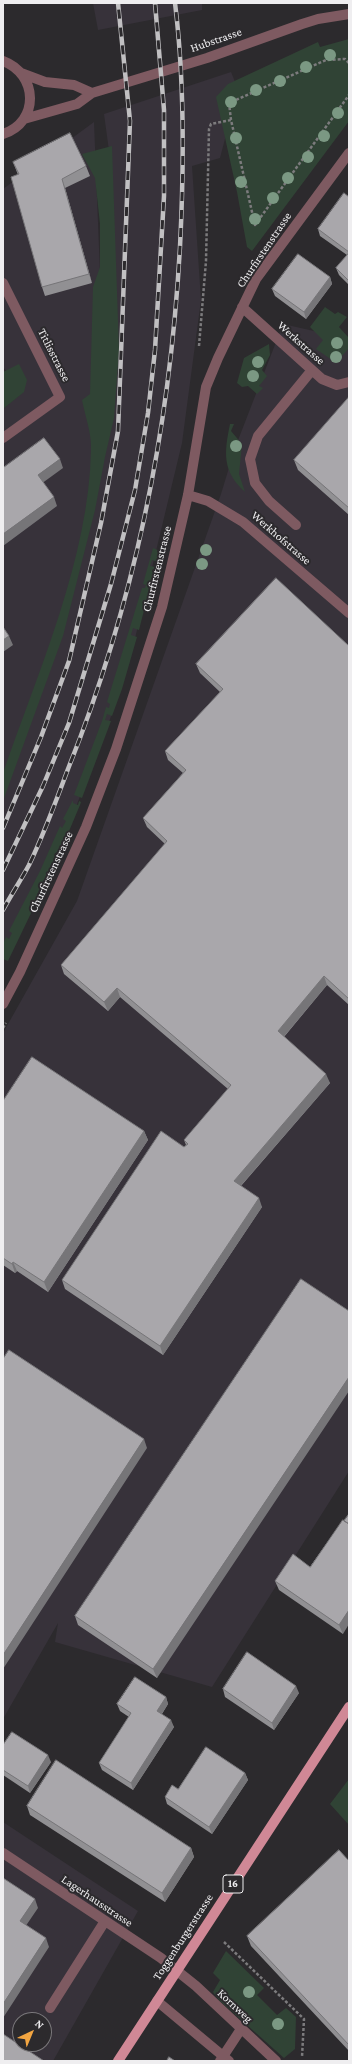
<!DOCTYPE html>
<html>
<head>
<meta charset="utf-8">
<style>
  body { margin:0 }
  #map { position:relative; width:352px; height:2064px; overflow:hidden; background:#2c2a2d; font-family:"Crimson Pro",serif }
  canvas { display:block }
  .frame { position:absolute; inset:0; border:4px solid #efeef0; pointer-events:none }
  .north { position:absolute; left:12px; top:2012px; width:40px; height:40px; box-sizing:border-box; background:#2c2a2d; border:1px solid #7a787b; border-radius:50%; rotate:44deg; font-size:11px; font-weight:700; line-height:16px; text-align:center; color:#efeef0 }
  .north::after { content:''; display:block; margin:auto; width:14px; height:18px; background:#f2a541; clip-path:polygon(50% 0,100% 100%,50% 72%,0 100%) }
</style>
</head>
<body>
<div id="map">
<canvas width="352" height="2064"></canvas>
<div class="frame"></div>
<div class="north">N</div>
</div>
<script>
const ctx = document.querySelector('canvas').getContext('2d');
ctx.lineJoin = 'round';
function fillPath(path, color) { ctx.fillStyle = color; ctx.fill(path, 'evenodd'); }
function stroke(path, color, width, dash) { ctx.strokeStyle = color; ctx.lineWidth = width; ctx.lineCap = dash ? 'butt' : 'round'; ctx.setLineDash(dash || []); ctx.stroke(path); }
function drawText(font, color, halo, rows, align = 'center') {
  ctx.font = font + ' "Crimson Pro",serif'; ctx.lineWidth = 4; ctx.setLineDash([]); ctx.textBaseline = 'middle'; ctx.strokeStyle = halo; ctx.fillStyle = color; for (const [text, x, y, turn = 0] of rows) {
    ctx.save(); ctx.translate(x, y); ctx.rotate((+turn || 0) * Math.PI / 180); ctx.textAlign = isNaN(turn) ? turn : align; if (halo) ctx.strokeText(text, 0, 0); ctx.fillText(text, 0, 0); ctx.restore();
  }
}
fillPath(new Path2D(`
  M93,3H202V10L98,30Z
  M231,72L238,89L220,158L192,166L201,300L182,443L130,659L108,725L52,868L3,961V409L23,392L3,367V189L94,122L100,273L110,158L104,114Z
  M283,324L349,339V1471L212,1687L55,1642L58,1623L3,1719V1033L77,901L221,494L235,448Z
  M3,1822L138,1911L53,2061H3ZM20,2020H44V2044H20Z`), '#37323a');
fillPath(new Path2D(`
  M349,39V121L252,251L247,247L237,192L216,97L228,84L318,42L320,47Z
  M112,146L119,350L114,418L105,457L95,510L63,636L3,801V773C38,672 89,558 91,450C92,434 85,416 82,400L90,394L93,287L100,267V224L95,178L82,154Z
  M325,307L335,314L338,312L347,317L339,327L349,338V348L343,355L332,360L316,349L323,340L310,327Z
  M269,344L270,355L262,370L267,376L259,386L263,388L257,394L248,386L242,387L237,383L244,358Z
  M19,364L27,380L24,392L3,409V372Z
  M230,424H234L231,431L242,444L239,474L245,492C222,471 224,453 230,424Z
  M153,548L160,551L158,562L152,560L150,566L155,567L139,630L133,628L131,635L137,637L122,689L112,716L107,714L105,720L111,721L82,798L74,795L102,721L106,707L109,708L110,704L107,702L142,588H145L146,585L143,584Z
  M73,800V803L78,805L79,801L81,802L80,805L59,855L8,961L3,959V944L6,937L9,939L12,933L9,931L40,871L60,826L62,828L66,821L63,819Z
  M349,1779V1825L330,1804Z
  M226,1951L264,1988L257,1995L277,2015L286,2008L296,2017L295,2049L284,2058L219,2000L213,1992L220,1980L213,1973Z`), '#304335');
stroke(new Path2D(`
  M349,63L345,59L326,60L229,103L231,120L255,225L349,95
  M199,346L206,261L209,129L211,124L231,120
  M3,1028L6,1023
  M224,1942L304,2019L302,2057`), '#7c7b7d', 2.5, [3, 2]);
stroke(new Path2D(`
  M3,61C38,74 40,122 3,134
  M21,73L45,82L74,85L92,93
  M24,119L77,104L92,93L207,58L302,24L318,19L349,14
  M3,283L60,397L3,438
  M242,307L322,379L337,385L349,382
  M188,495L208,501L243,522L349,613
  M296,525L269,501L255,483L250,459L258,436L312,370
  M3,1004L20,972L86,827L116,749L162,607L188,495L206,387L218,358L256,279L349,153
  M3,1853L161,1958L196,1986L276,2061
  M157,2001L229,2061
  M50,2008L105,1921
  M220,2061L241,2029`), '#7e5a61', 10);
stroke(new Path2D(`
  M118,2061L349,1707`), '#d08896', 10);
const rail = new Path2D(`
  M3,828L41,737L69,661L101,523L118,431L130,121L118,3
  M3,870L43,786L69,723L111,584L135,490L148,413L155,350L164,196V110L155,3
  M3,910C11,895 21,880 29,865C44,834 56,801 68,769C135,602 170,427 180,247C184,167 185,83 175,3`);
stroke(rail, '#c1c0c2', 4.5);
stroke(rail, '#2c2a2d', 3, [9]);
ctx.fillStyle = '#7b9883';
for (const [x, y] of [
  [330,55],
  [306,67],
  [280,81],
  [256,90],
  [231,102],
  [338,113],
  [324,136],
  [236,138],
  [308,157],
  [288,178],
  [241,182],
  [273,198],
  [255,219],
  [337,343],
  [336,357],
  [258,362],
  [253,376],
  [236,446],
  [206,550],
  [202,564],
  [249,1992],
  [278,2024]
]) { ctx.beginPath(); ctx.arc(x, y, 6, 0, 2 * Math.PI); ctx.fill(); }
fillPath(new Path2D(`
  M13,162L86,166L90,176L65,188L92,283L45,296L42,287L18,175Z
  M349,197V285L339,275L336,268L347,255L320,236L318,229Z
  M330,277L332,284L306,319L275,296L272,289Z
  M349,397V515L298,470L294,460Z
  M349,646V1005L327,985L284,1037L330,1083L241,1186L262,1207L163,1355L65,1289L62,1280L186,1145L184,1140L228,1089L120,997L108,1011L64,974L61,965L165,844L147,827L143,818L183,773L168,760L165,751L220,692L200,673L196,664Z
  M3,1101L144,1131L148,1140L48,1292L17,1271L15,1273L3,1265Z
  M301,1279L157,1678L78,1625L75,1616Z
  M343,1520V1634L279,1590L275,1581L310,1567Z
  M223,1689L299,1693L274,1730L225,1697Z
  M166,1697L168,1704L162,1714L174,1727L133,1790L102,1770L99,1763L129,1717L120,1711L117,1704Z
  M3,1745L51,1762L30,1793L3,1775Z
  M245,1773L248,1780L212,1834L167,1804L165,1797L178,1789Z
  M27,1806L191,1848L194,1857L165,1902L30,1815Z
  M349,1861V2051L251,1946L247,1936Z`), '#919093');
fillPath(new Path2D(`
  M62,179L65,188L92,283L89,274Z
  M330,277L332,284L306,319L304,312Z
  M60,459L63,468L41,484L38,475Z
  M54,497L57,506L3,546V534Z
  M9,636L13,645L3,652V640Z
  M324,976L327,985L281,1040L278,1031Z
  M117,988L120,997L108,1011L104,1002Z
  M326,1074L330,1083L237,1190L234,1181Z
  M144,1131L148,1140L48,1292L44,1282Z
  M259,1198L262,1207L163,1355L160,1346Z
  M13,1262L17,1271L15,1273L12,1264Z
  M349,1377V1391L157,1678L153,1669Z
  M144,1439L147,1448L3,1669V1655Z
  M349,1610V1624L343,1634L339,1625Z
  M296,1686L299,1693L274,1730L272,1723Z
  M166,1697L168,1704L159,1718L157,1711Z
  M171,1720L174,1727L133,1790L131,1783Z
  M48,1755L51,1762L30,1793L28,1786Z
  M245,1773L248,1780L212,1834L209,1827Z
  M191,1848L194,1857L165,1902L162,1893Z
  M35,1899L38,1908L23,1930L20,1921Z
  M46,1938L49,1947L3,2018V2004Z`), '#767578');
const building = new Path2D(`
  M70,133L86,166L62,179L89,274L42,287L11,177L19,174L13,162Z
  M344,193L349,197V252L318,229Z
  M349,253V281L336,268Z
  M298,254L330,277L304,312L272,289Z
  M349,397V508L294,460Z
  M44,438L60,459L38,475L54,497L3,534V468Z
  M276,578L349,646V999L324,976L278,1031L326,1074L234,1181L259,1198L160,1346L62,1280L161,1131L184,1147L188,1144L184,1140L231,1085L117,988L104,1002L61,965L167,841L143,818L186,770L165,751L223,689L196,664Z
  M3,627L9,636L3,640Z
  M32,1057L144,1131L44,1282L13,1262L12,1264L3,1258V1101Z
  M301,1279L349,1311V1377L153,1669L75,1616Z
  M9,1350L144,1439L3,1655V1359Z
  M349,1514V1524L344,1521Z
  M343,1520L349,1524V1610L339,1625L275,1581L293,1554L310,1567Z
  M247,1652L296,1686L272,1723L223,1689Z
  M135,1677L166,1697L157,1711L171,1720L131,1783L99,1763L131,1713L117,1704Z
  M12,1732L48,1755L28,1786L3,1770V1745Z
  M206,1747L245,1773L209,1827L165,1797L172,1785L178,1789Z
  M56,1760L191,1848L162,1893L27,1806Z
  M339,1850L349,1861V2045L247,1936Z
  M3,1878L35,1899L20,1921L46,1938L3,2004Z
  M3,2034L44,2061H3Z
  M169,2057L175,2061H167Z`);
fillPath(building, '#a9a7ab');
stroke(building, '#767578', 1);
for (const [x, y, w] of [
  [233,1884,20]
]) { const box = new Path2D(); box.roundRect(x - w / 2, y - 9, w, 18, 3); ctx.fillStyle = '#2c2a2d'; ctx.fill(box); stroke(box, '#efeef0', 1); }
drawText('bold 11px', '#efeef0', null, [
  ["16",233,1884]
]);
drawText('12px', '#efeef0', '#2c2a2d', [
  ["Hubstrasse",216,40,-19],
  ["Churfirstenstrasse",264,250,-56],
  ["Werkstrasse",301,343,42],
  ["Titlisstrasse",54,355,63],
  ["Werkhofstrasse",281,538,41],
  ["Churfirstenstrasse",157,569,-76],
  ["Churfirstenstrasse",51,872,-65],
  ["Lagerhausstrasse",97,1901,34],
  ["Toggenburgerstrasse",183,1937,-57],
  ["Kornweg",235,2006,43]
]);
</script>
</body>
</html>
